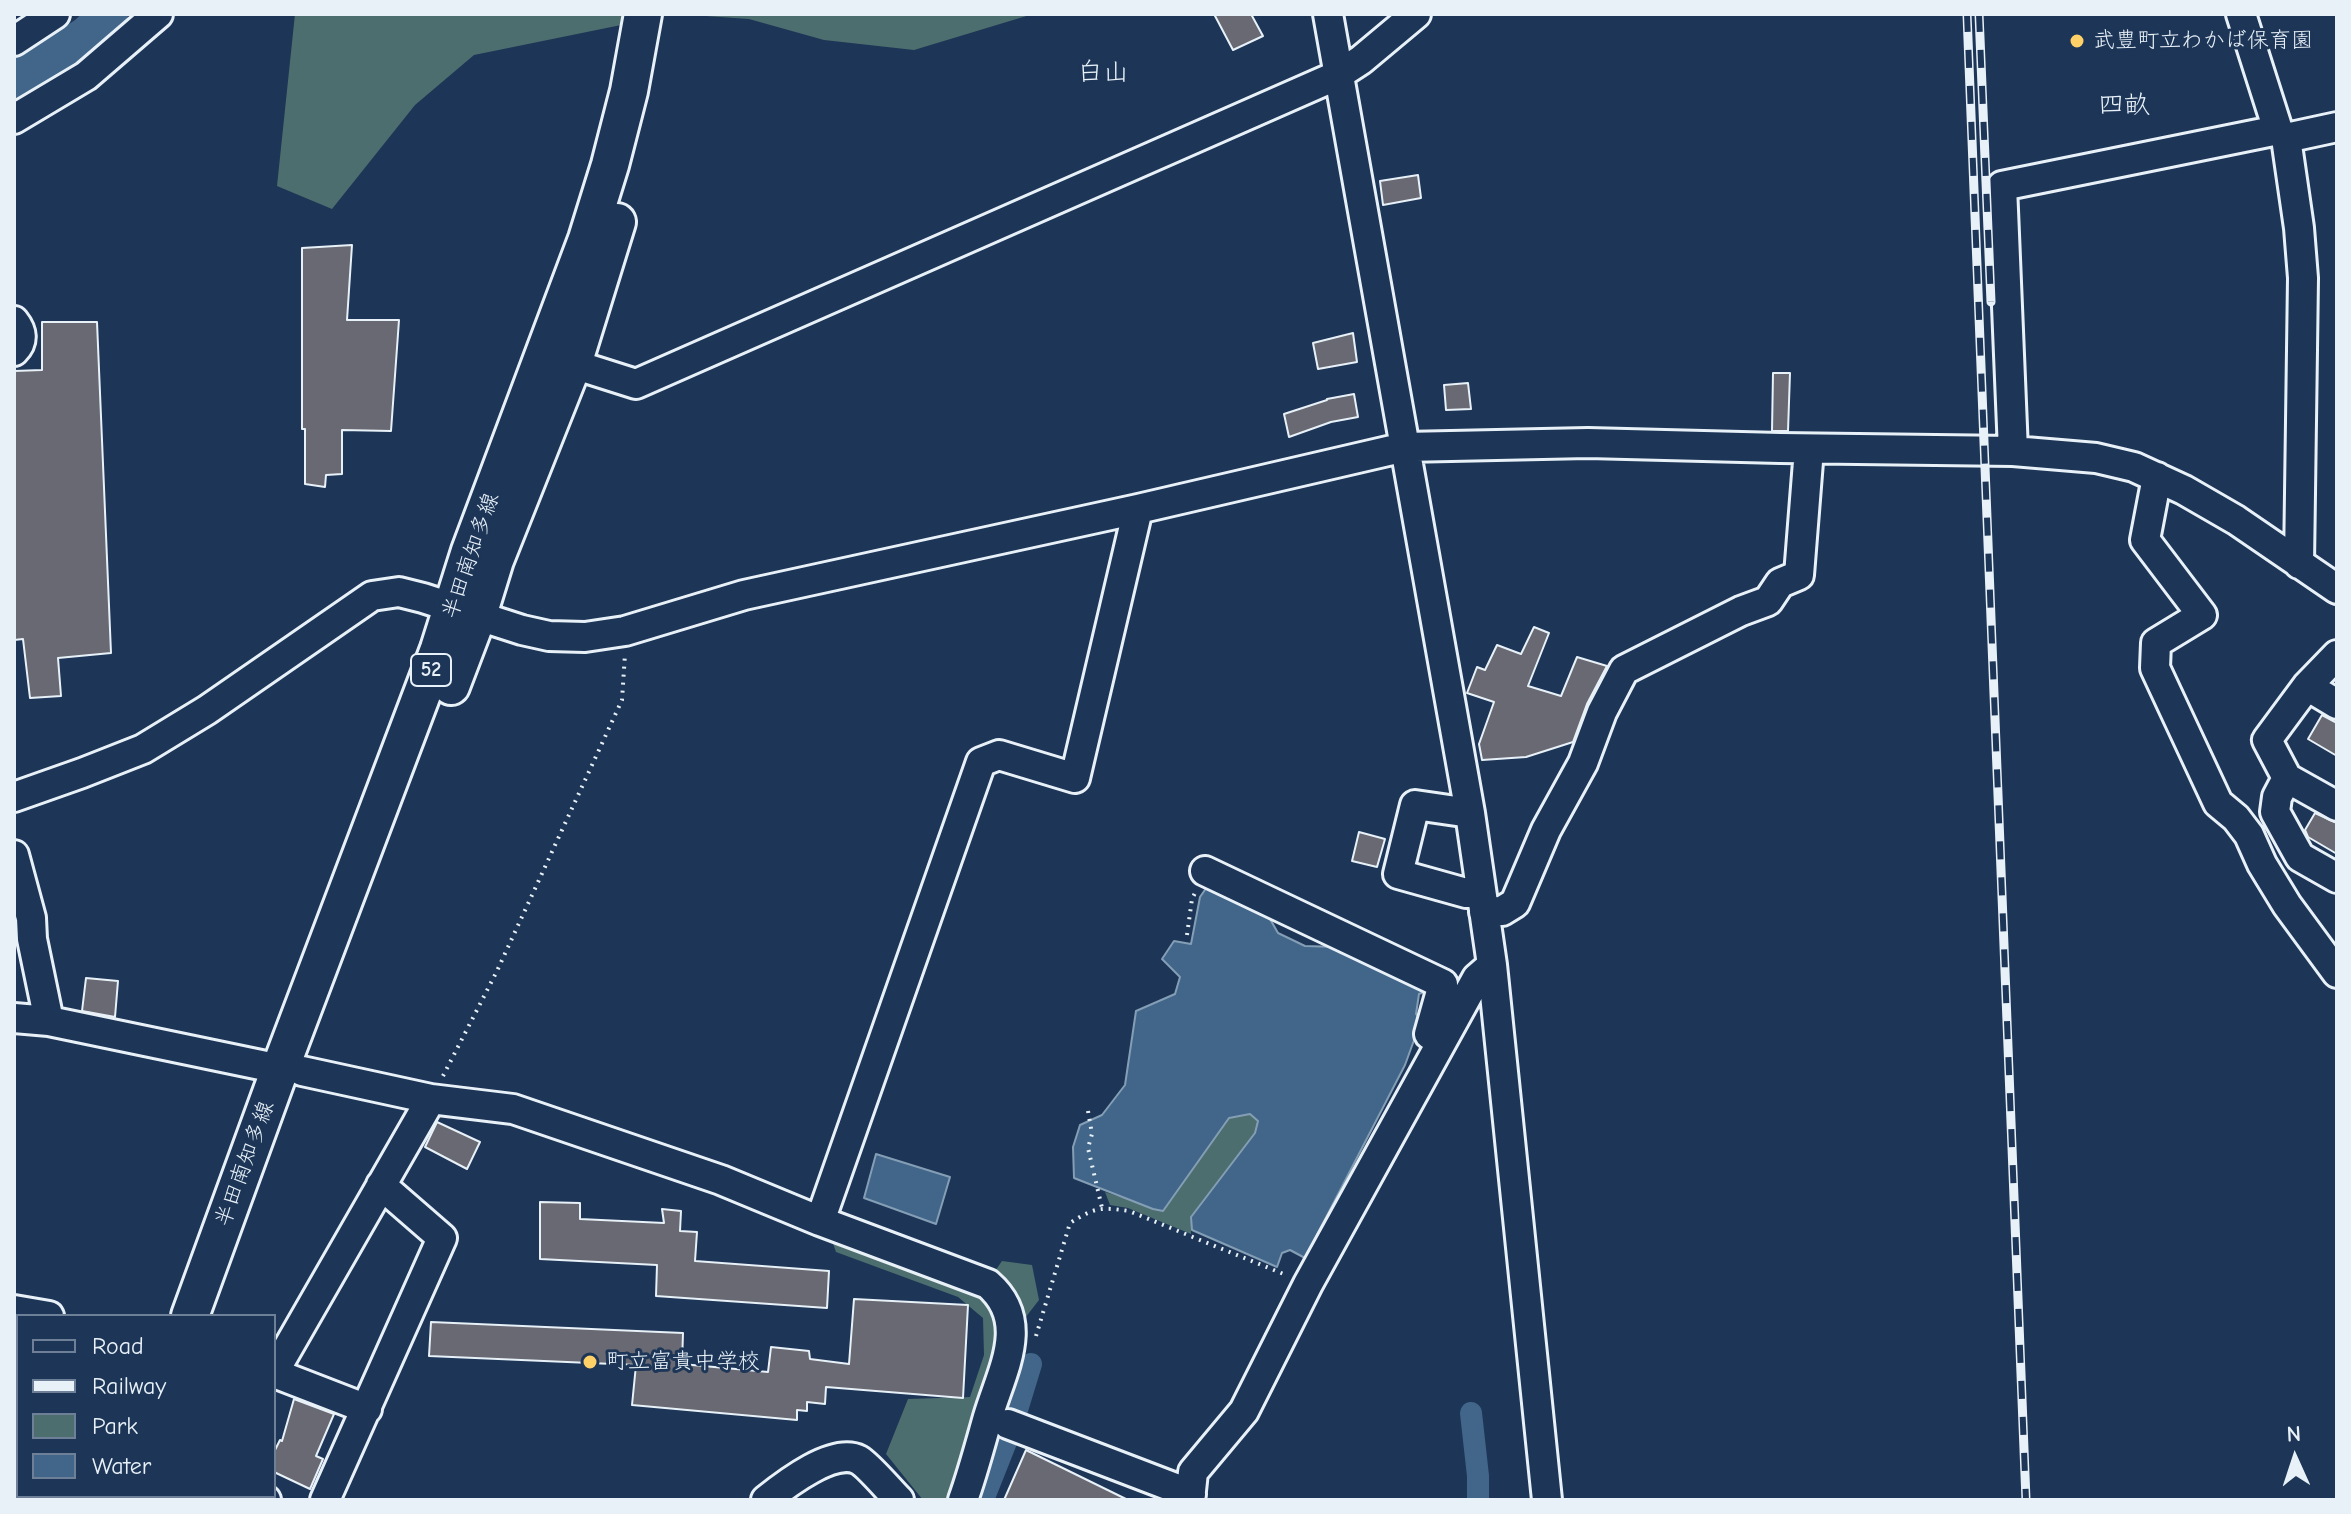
<!DOCTYPE html>
<html>
<head>
<meta charset="utf-8">
<style>
  body { margin:0 }
  #map { position:relative; width:2351px; height:1514px; overflow:hidden; background:#1d3557; font-family:"Comic Neue",sans-serif }
  canvas { display:block }
  .frame { position:absolute; inset:0; border:16px solid #e8f1f8; pointer-events:none }
  .legend { position:absolute; left:16px; top:1314px; width:260px; height:184px; box-sizing:border-box; background:#1d3557; border:2px solid #6e8097; margin:0; padding:10px 14px; list-style:none; font-size:24px; color:#e8f1f8 }
  .legend li { display:flex; align-items:center; gap:16px; height:40px }
  .legend b { width:40px; border:2px solid #6e8097 }
  .north { position:absolute; left:2255px; top:1418px; width:80px; height:80px; -webkit-text-stroke:6px #1d3557; paint-order:stroke; rotate:357deg; font-size:22px; font-weight:700; line-height:32px; text-align:center; color:#e8f1f8 }
  .north::after { content:''; display:block; margin:auto; width:28px; height:36px; background:#e8f1f8; clip-path:polygon(50% 0,100% 100%,50% 72%,0 100%) }
</style>
</head>
<body>
<div id="map">
<canvas width="2351" height="1514"></canvas>
<div class="frame"></div>
<ul class="legend">
<li><b style="height:10px;background:#1d3557"></b>Road</li>
<li><b style="height:10px;background:#e8f1f8"></b>Railway</li>
<li><b style="height:22px;background:#4d6e6e"></b>Park</li>
<li><b style="height:22px;background:#426689"></b>Water</li>
</ul>
<div class="north">N</div>
</div>
<script>
const ctx = document.querySelector('canvas').getContext('2d');
ctx.lineJoin = 'round';
function fillPath(path, color) { ctx.fillStyle = color; ctx.fill(path, 'evenodd'); }
function stroke(path, color, width, dash) { ctx.strokeStyle = color; ctx.lineWidth = width; ctx.lineCap = dash ? 'butt' : 'round'; ctx.setLineDash(dash || []); ctx.stroke(path); }
function drawText(font, color, halo, rows, align = 'center') {
  ctx.font = font + ' "Comic Neue","Klee One",sans-serif'; ctx.lineWidth = 6; ctx.setLineDash([]); ctx.textBaseline = 'middle'; ctx.strokeStyle = halo; ctx.fillStyle = color; for (const [text, x, y, turn = 0] of rows) {
    ctx.save(); ctx.translate(x, y); ctx.rotate((+turn || 0) * Math.PI / 180); ctx.textAlign = isNaN(turn) ? turn : align; if (halo) ctx.strokeText(text, 0, 0); ctx.fillText(text, 0, 0); ctx.restore();
  }
}
fillPath(new Path2D(`
  M295,14H675L474,55L415,105L332,209L277,186Z
  M677,14H1033L914,50L824,40L749,19Z
  M1250,1114L1258,1121L1255,1133L1191,1217V1234L1128,1208L1110,1205L1105,1192L1163,1211L1229,1118Z
  M829,1232L988,1294L1004,1336L955,1500H923L886,1454L908,1399L970,1397L984,1355L983,1318L958,1297L836,1252Z
  M1002,1261L1032,1265L1039,1300L1022,1322L993,1274Z`), '#4d6e6e');
const water = new Path2D(`
  M1209,884L1266,912L1278,933L1305,946L1338,947L1427,991L1419,994L1416,1014L1421,1021L1405,1065L1305,1258L1290,1250L1282,1253L1277,1267L1192,1230L1191,1217L1255,1133L1258,1121L1250,1114L1229,1118L1163,1211L1153,1209L1074,1178L1073,1147L1080,1125L1102,1115L1125,1085L1136,1011L1175,994L1180,977L1162,959L1174,941L1191,944L1200,897Z
  M876,1154L950,1177L936,1224L864,1198Z`);
fillPath(water, '#426689');
stroke(water, '#849eb5', 2);
stroke(new Path2D(`
  M1471,1413L1478,1476V1500
  M1013,1423L1031,1364
  M983,1500L1006,1442`), '#426689', 22);
stroke(new Path2D(`
  M14,82L87,35L109,14`), '#426689', 38);
const building = new Path2D(`
  M1214,14H1251L1263,36L1233,50Z
  M1418,175L1421,198L1383,205L1380,181Z
  M352,245L347,320H399L391,431L342,430V474L326,475L325,487L305,484V429H302V248Z
  M42,322H97L111,653L58,658L61,696L30,698L23,639L14,640V371L42,370Z
  M1353,333L1357,362L1318,369L1313,343Z
  M1773,373H1790L1788,431H1772Z
  M1468,383L1471,409L1446,410L1444,385Z
  M1354,394L1358,417L1331,422L1289,437L1284,414L1327,400V399Z
  M1534,627L1549,633L1528,686L1561,696L1577,657L1607,666L1587,704L1573,742L1526,757L1482,760L1479,744L1494,702L1467,693L1477,667L1485,670L1497,645L1521,654Z
  M2322,715L2337,723V756L2308,739Z
  M2315,813L2337,823V854L2308,837L2305,830Z
  M1359,832L1385,839L1377,867L1352,861Z
  M86,978L118,981L115,1017L82,1011Z
  M437,1122L480,1142L467,1169L425,1147Z
  M540,1202L580,1203V1219L664,1223L662,1209L681,1211L680,1231L697,1232L695,1261L829,1271L827,1308L656,1296L657,1265L540,1259Z
  M854,1299L968,1305L963,1398L826,1387L825,1404L807,1402V1411L797,1410V1420L632,1405L636,1365L429,1356L431,1322L683,1333L682,1364L768,1372L771,1347L809,1351L810,1359L849,1364Z
  M294,1399L334,1414L316,1456L323,1459L310,1489L274,1472V1452L280,1440L282,1441Z
  M1026,1450L1128,1500H1004Z`);
fillPath(building, '#686972');
stroke(building, '#e8f1f8', 2);
const minor = new Path2D(`
  M1328,14L1470,813L1492,965L1547,1500
  M2241,14L2278,130L2286,138L2299,228L2303,278L2299,564
  M14,41L55,14
  M14,119L86,76L158,14
  M2286,138L2337,127
  M14,321C22,331 24,341 14,351
  M573,364L636,384L1338,75L1361,60L1416,14
  M2013,451L2002,186L2278,130
  M2157,477L2145,540L2202,615L2156,643L2155,668L2218,803L2236,818L2249,835L2262,864L2287,905L2337,973
  M2337,655L2307,686L2267,740L2287,778L2337,806
  M2307,686L2337,704
  M2287,778L2277,797L2275,812L2300,857L2337,878
  M14,797L82,773L143,749L207,710L372,596L399,592L423,598L522,630L549,636L585,637L625,631L744,595L1138,509L1405,447L1588,443L1780,448L2013,451L2096,458L2134,467L2184,490L2236,520L2337,589
  M1470,813L1415,805L1398,874L1466,893L1481,891
  M14,855L31,918L32,939L49,1021
  M1205,871L1443,984L1429,1034L1441,1042
  M1484,912L1502,911L1515,903L1546,830L1583,763L1602,712L1624,670L1741,611L1768,601L1780,583L1799,575L1809,449
  M14,1018L49,1021L280,1069
  M302,1071L431,1099L513,1109L721,1180L820,1221L988,1284C1032,1322 1001,1372 988,1417C980,1445 973,1472 963,1500
  M820,1221L981,762L999,755L1075,778L1138,509
  M14,1310L49,1316
  M274,1372L431,1099
  M274,1373L367,1409
  M1008,1424L1191,1494
  M258,1496L266,1500
  M46,1500L47,1496
  M325,1500L442,1238L381,1185
  M766,1500C786,1484 834,1447 859,1460C868,1465 890,1491 899,1500
  M1190,1500L1193,1472L1244,1411L1308,1284L1477,978L1492,965`);
const major = new Path2D(`
  M451,686L478,615L495,560L573,364L617,222
  M190,1316L280,1069L439,649L470,551L587,239L610,165L629,91L643,14
  M119,1500L120,1496
  M145,1500L147,1496`);
stroke(minor, '#e8f1f8', 34);
stroke(major, '#e8f1f8', 42);
stroke(new Path2D(`
  M1187,935L1192,899L1196,891
  M443,1076L497,971L622,700L625,654
  M1088,1111L1092,1134L1088,1148L1102,1208
  M1036,1336L1070,1223C1095,1207 1101,1207 1129,1211L1286,1275`), '#e8f1f8', 4, [2, 6]);
stroke(minor, '#1d3557', 28);
stroke(major, '#1d3557', 36);
const rail = new Path2D(`
  M1967,14L2026,1500
  M1979,14L1991,302`);
stroke(rail, '#e8f1f8', 9);
stroke(rail, '#1d3557', 6, [18]);
for (const [x, y, r, color] of [
  [2077,41,8,"#ffd166"],
  [590,1362,8,"#ffd166"]
]) { const dot = new Path2D(); dot.arc(x, y, r, 0, 2 * Math.PI); ctx.fillStyle = color; ctx.fill(dot); stroke(dot, '#1d3557', 3); }
for (const [x, y, w] of [
  [431,670,40]
]) { const box = new Path2D(); box.roundRect(x - w / 2, y - 16, w, 32, 6); ctx.fillStyle = '#1d3557'; ctx.fill(box); stroke(box, '#e8f1f8', 2); }
drawText('bold 20px', '#e8f1f8', null, [
  ["52",431,670]
]);
drawText('22px', '#e8f1f8', '#1d3557', [
  ["武豊町立わかば保育園",2093,41],
  ["町立富貴中学校",606,1362]
], 'left');
drawText('22px', '#e8f1f8', '#1d3557', [
  ["半田南知多線",471,556,-71],
  ["半田南知多線",245,1164,-70]
]);
drawText('26px', '#e8f1f8', '#1d3557', [
  ["白山",1103,73],
  ["四畝",2124,106]
]);
</script>
</body>
</html>
